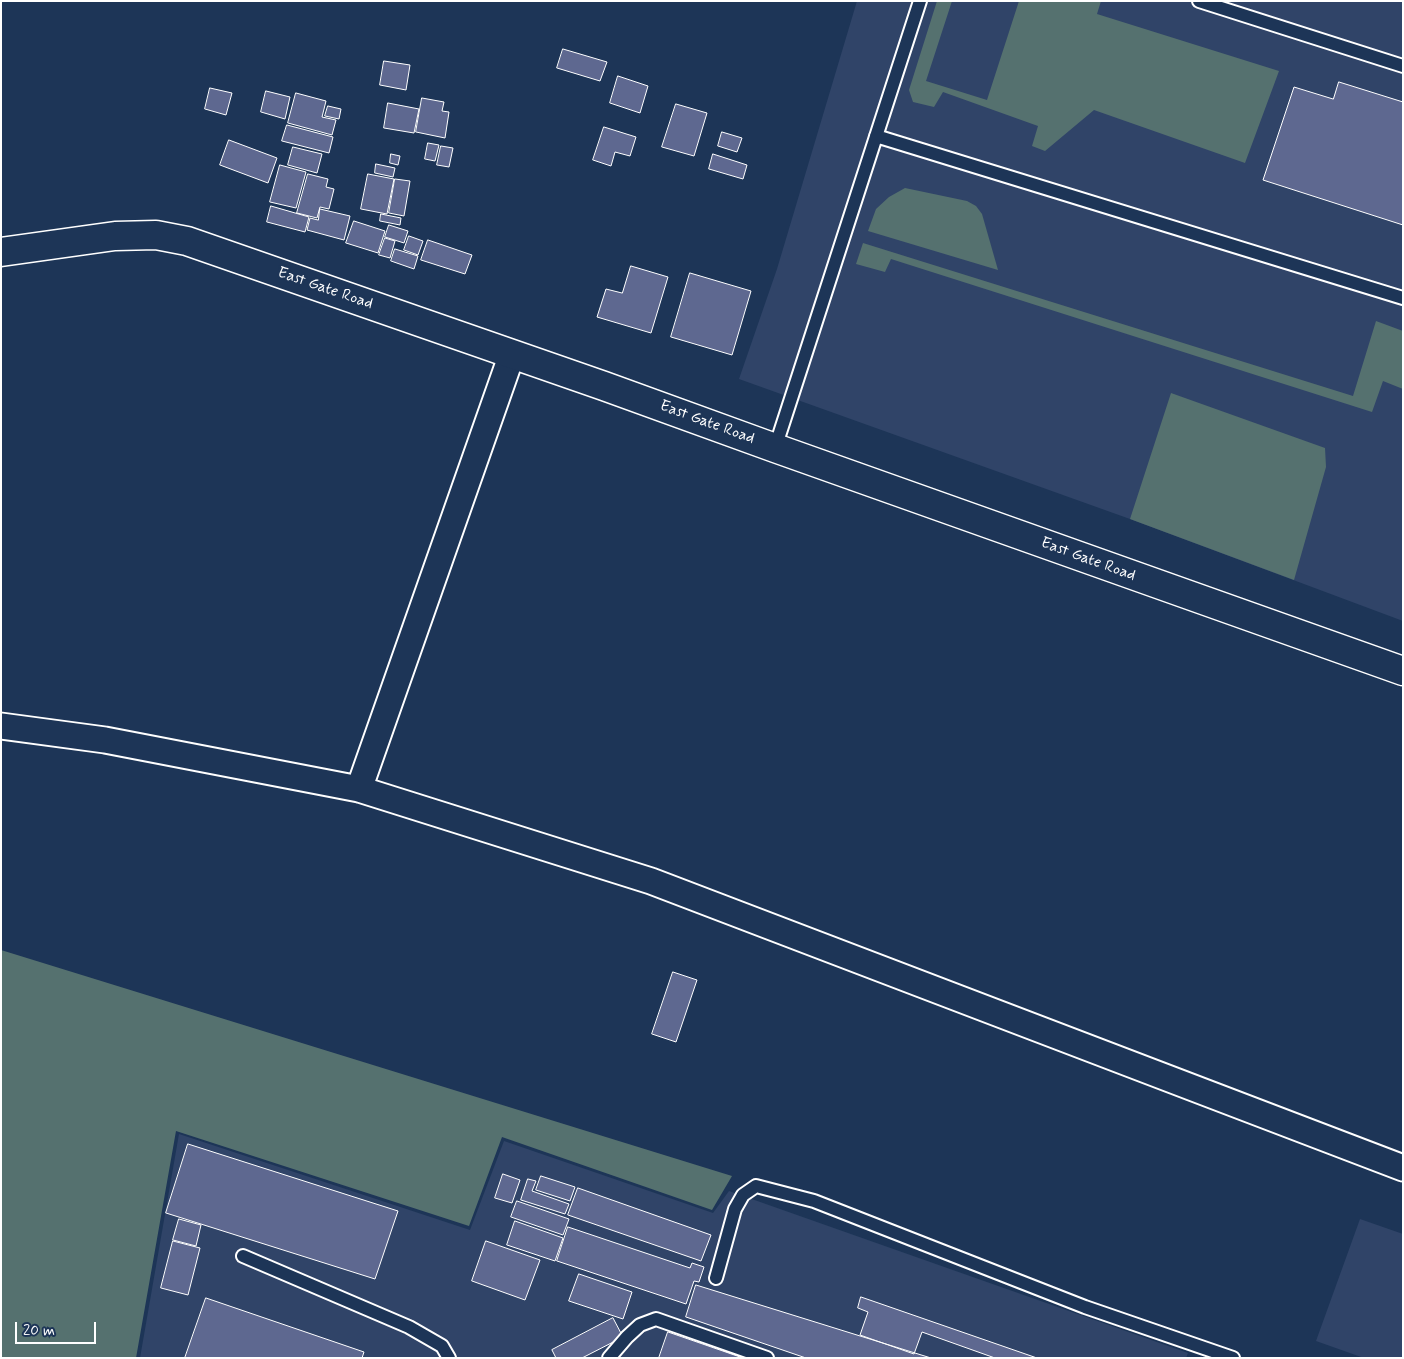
<!DOCTYPE html>
<html>
<head>
<meta charset="utf-8">
<style>
  body { margin:0 }
  #map { position:relative; width:1404px; height:1359px; overflow:hidden; background:#1d3557; font-family:Mynerve,sans-serif }
  canvas { display:block }
  .frame { position:absolute; inset:0; border:2px solid #fff; pointer-events:none }
  .scale { position:absolute; left:15px; top:1322px; width:81px; height:22px; box-sizing:border-box; border:2px solid #fff; border-top:0; padding-left:6px; font-size:15px; line-height:18px; white-space:nowrap; color:#fff; -webkit-text-stroke:4px #1d3557; paint-order:stroke }
</style>
</head>
<body>
<div id="map">
<canvas width="1404" height="1359"></canvas>
<div class="frame"></div>
<div class="scale">20 m</div>
</div>
<script>
const ctx = document.querySelector('canvas').getContext('2d');
ctx.lineJoin = 'round';
function fillPath(path, color) { ctx.fillStyle = color; ctx.fill(path, 'evenodd'); }
function stroke(path, color, width, dash) { ctx.strokeStyle = color; ctx.lineWidth = width; ctx.lineCap = dash ? 'butt' : 'round'; ctx.setLineDash(dash || []); ctx.stroke(path); }
function drawText(font, color, halo, rows, align = 'center') {
  ctx.font = font + ' Mynerve,sans-serif'; ctx.lineWidth = 4.5; ctx.setLineDash([]); ctx.textBaseline = 'middle'; ctx.strokeStyle = halo; ctx.fillStyle = color; for (const [text, x, y, turn = 0] of rows) {
    ctx.save(); ctx.translate(x, y); ctx.rotate((+turn || 0) * Math.PI / 180); ctx.textAlign = isNaN(turn) ? turn : align; if (halo) ctx.strokeText(text, 0, 0); ctx.fillText(text, 0, 0); ctx.restore();
  }
}
fillPath(new Path2D(`
  M857,1H1403V621L1130,519L739,379L777,269Z
  M179,1134L470,1230L504,1141L713,1213L729,1191L1188,1353L1186,1358H140Z
  M1360,1219L1403,1234V1358H1364L1316,1341Z`), '#304468');
fillPath(new Path2D(`
  M937,1H952L926,81L987,100L1019,1H1101L1097,14L1279,71L1245,163L1094,110L1045,151L1032,146L1038,126L943,92L934,107L913,102L909,90Z
  M905,188L967,201L976,206L982,214L998,270L868,231L876,209L889,197Z
  M863,243L1353,396L1376,321L1403,331V389L1383,381L1372,412L891,259L885,272L856,264Z
  M1171,393L1325,448L1326,467L1294,580L1130,519Z
  M1,950L732,1176L712,1210L502,1137L469,1226L176,1131L136,1358H1Z`), '#55716f');
const building = new Path2D(`
  M563,49L607,62L600,81L557,68Z
  M384,61L410,65L406,90L380,85Z
  M618,76L648,86L640,113L610,103Z
  M1339,82L1403,102V225L1263,180L1294,87L1333,99Z
  M210,88L232,93L226,115L205,109Z
  M266,91L290,97L285,119L261,112Z
  M296,93L326,101L322,117L336,120L332,135L288,123Z
  M422,98L444,102L442,111L449,112L445,138L416,132Z
  M388,103L419,109L414,133L384,128Z
  M676,104L707,113L694,156L662,147Z
  M328,106L341,109L339,119L325,116Z
  M287,125L333,137L329,153L282,141Z
  M604,127L636,137L630,156L615,152L611,166L593,160Z
  M722,132L742,138L737,152L718,146Z
  M229,140L277,158L268,183L220,165Z
  M428,143L439,145L435,161L425,159Z
  M441,146L453,148L449,167L437,165Z
  M293,147L322,154L317,173L288,165Z
  M391,154L400,156L398,165L390,163Z
  M713,154L747,165L743,179L709,169Z
  M376,164L395,168L393,177L375,173Z
  M280,165L306,172L296,208L270,202Z
  M308,174L328,179L326,187L334,189L329,209L320,207L317,218L297,213Z
  M368,174L394,179L387,214L361,209Z
  M395,179L410,181L404,216L389,213Z
  M271,206L309,217L305,232L267,222Z
  M320,209L350,216L344,240L307,230L310,218L318,220Z
  M381,214L401,218L400,225L380,221Z
  M354,221L385,231L378,253L346,243Z
  M389,225L408,231L404,243L385,237Z
  M409,236L423,241L418,255L404,250Z
  M385,238L395,241L390,258L379,255Z
  M428,240L472,255L465,274L421,260Z
  M395,249L418,256L414,269L391,261Z
  M631,266L668,277L651,333L597,317L606,289L622,293Z
  M690,273L751,291L732,355L671,337Z
  M673,972L697,980L676,1042L652,1034Z
  M188,1144L398,1211L375,1279L166,1213Z
  M503,1174L520,1180L512,1203L495,1198Z
  M541,1176L575,1187L570,1201L536,1190Z
  M528,1179L536,1181L532,1191L569,1204L565,1214L521,1200Z
  M578,1188L711,1235L701,1261L568,1215Z
  M517,1201L569,1219L563,1235L511,1217Z
  M179,1219L201,1225L196,1246L173,1240Z
  M515,1221L563,1238L555,1261L507,1245Z
  M568,1227L690,1268L692,1263L704,1267L699,1282L694,1281L686,1304L557,1261Z
  M173,1241L200,1248L188,1295L161,1288Z
  M486,1241L540,1260L525,1300L472,1281Z
  M579,1274L632,1292L623,1319L569,1301Z
  M696,1285L931,1358H806L686,1317Z
  M861,1297L1037,1358H995L922,1332L914,1354L860,1335L868,1312L858,1308Z
  M206,1298L364,1352L362,1358H185Z
  M613,1318L623,1337L582,1358H556L552,1350Z
  M668,1332L743,1358H659Z`);
fillPath(building, '#5e6890');
stroke(building, '#fff', 1);
const lane = new Path2D(`
  M1199,1L1403,66
  M876,136L1403,298
  M775,448L920,1
  M243,1256L409,1327L442,1346L449,1358
  M716,1278L735,1209L743,1195L756,1186L814,1201L1085,1307L1233,1358
  M609,1358L627,1337L640,1325L656,1319L767,1358`);
const street = new Path2D(`
  M1,726L105,740L359,789L651,881L1403,1168
  M359,789L512,354`);
const secondary = new Path2D(`
  M1,252L115,236L156,235L187,241L604,386L775,448L1403,671`);
stroke(lane, '#fff', 16);
stroke(street, '#fff', 29);
stroke(secondary, '#fff', 31);
stroke(lane, '#1d3557', 12);
stroke(street, '#1d3557', 25);
stroke(secondary, '#1d3557', 28);
drawText('16px', '#fff', '#1d3557', [
  ["East Gate Road",325,289,19],
  ["East Gate Road",707,423,20],
  ["East Gate Road",1088,560,20]
]);
</script>
</body>
</html>
